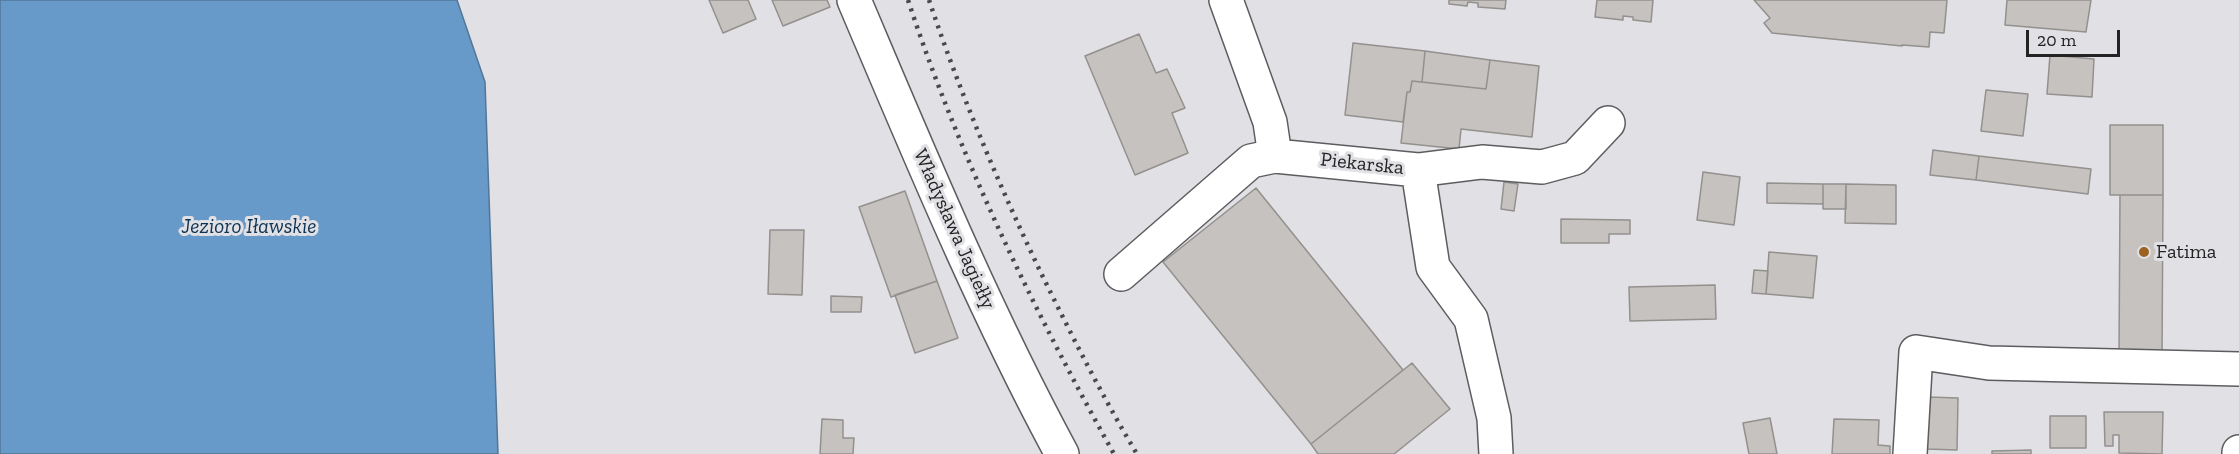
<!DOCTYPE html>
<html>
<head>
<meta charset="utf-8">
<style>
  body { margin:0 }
  #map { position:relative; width:2239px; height:454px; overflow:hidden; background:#e1e0e4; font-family:"Zilla Slab",serif }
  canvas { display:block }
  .scale { position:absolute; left:2026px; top:30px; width:94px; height:27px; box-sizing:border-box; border:3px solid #232324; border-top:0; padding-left:8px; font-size:18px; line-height:21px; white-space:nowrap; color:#232324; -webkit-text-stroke:4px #e1e0e4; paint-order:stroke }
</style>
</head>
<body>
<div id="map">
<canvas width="2239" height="454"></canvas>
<div class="scale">20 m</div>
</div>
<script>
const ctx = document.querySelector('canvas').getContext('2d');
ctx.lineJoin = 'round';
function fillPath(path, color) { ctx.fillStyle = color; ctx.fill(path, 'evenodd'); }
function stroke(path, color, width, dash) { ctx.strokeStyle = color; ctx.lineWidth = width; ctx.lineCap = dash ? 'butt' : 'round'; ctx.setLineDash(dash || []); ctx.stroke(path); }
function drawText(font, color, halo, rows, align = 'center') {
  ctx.font = font + ' "Zilla Slab",serif'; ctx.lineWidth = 6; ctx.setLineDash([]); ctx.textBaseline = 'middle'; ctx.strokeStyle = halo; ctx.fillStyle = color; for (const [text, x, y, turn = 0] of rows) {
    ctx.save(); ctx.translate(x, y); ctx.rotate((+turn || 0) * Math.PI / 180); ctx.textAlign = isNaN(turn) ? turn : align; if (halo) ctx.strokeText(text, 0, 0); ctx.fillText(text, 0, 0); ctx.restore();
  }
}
const water = new Path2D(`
  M0,0H457L485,82L498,454H0Z`);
fillPath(water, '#679ac8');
stroke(water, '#537697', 1.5);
const building = new Path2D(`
  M709,0H748L756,19L723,33Z
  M772,0H827L830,7L783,26Z
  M1449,0H1506L1505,9L1478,7V3L1468,2L1467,6L1449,4Z
  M1597,0H1653L1651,22L1633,20V17L1623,16V20L1595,17Z
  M1754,0H1947L1944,33L1930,32L1929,47L1902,45V46L1772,33L1764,23L1770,18Z
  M2007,0H2091L2086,32L2005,25Z
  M1139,34L1156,73L1167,69L1185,108L1172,113L1188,153L1135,175L1085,56Z
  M1353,43L1425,51L1422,82L1412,81L1410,92H1407L1403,122L1345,115Z
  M1425,51L1490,60L1486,89L1422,82Z
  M2050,55L2094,59L2092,97L2047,94Z
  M1490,60L1539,66L1532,137L1461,129L1459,149L1401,143L1407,92H1410L1412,81L1486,89Z
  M1986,90L2028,94L2023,136L1981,131Z
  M2110,125H2163V195H2110Z
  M1933,150L1979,156L1976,180L1930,175Z
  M1979,156L2091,169L2088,194L1976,180Z
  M1703,172L1740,177L1734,225L1697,220Z
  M1504,182L1518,184L1514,211L1501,209Z
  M1767,183L1823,184V204L1767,203Z
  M1823,184H1846V209H1823Z
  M1846,184L1896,185V224L1845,223Z
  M1256,188L1403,370L1311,444L1163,262Z
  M905,191L937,281L891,297L859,207Z
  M2120,195H2163L2162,356H2119Z
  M1561,219L1630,220V234H1609V243H1561Z
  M770,230H804L802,295L768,294Z
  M1769,252L1817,256L1813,298L1766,294Z
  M1754,270L1768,271L1766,294L1752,293Z
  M937,281L958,338L915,353L895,295Z
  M1715,285L1716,319L1630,321L1629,287Z
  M831,296L862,297L861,312H831Z
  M1412,363L1450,409L1394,454H1318L1311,444Z
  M1928,397L1958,398L1957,450L1926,449Z
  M2104,412H2163L2162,454L2119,453V435H2113V446H2105Z
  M2050,416H2086V448H2050Z
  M1770,418L1777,454H1749L1743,423Z
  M822,419L843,420V438H854L853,454H820Z
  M1834,419L1879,420L1878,445L1890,446V454H1832Z
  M2031,450V454H1992V451Z`);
fillPath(building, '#c5c2bf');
stroke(building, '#93908e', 1.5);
const minor = new Path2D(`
  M854,0C919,153 983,308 1062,454
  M1226,0L1270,122L1275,156
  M1418,170L1433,267L1471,319L1494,418L1496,454
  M1121,274L1251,161L1275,156L1418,170L1482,162L1542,167L1575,158L1608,123
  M1910,454L1916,352L1989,363L2239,369
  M2239,454V452`);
stroke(minor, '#5d5d60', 36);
stroke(minor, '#fff', 33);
stroke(new Path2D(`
  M908,0C960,158 1033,309 1114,454
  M929,0C960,93 999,185 1041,273C1071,334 1102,396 1137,454`), '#49494a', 4.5, [3, 6]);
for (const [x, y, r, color] of [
  [2144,252,6,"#9c6221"]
]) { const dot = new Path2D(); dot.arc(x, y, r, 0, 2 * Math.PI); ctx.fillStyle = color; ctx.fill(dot); stroke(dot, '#e1e0e4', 2); }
drawText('20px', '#232324', '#e1e0e4', [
  ["Piekarska",1362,164,6],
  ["Władysława Jagiełły",954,229,66]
]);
drawText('20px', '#232324', '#e1e0e4', [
  ["Fatima",2156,252]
], 'left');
drawText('italic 21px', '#0c3353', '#e1e0e4', [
  ["Jezioro Iławskie",249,227]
]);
</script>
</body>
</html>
